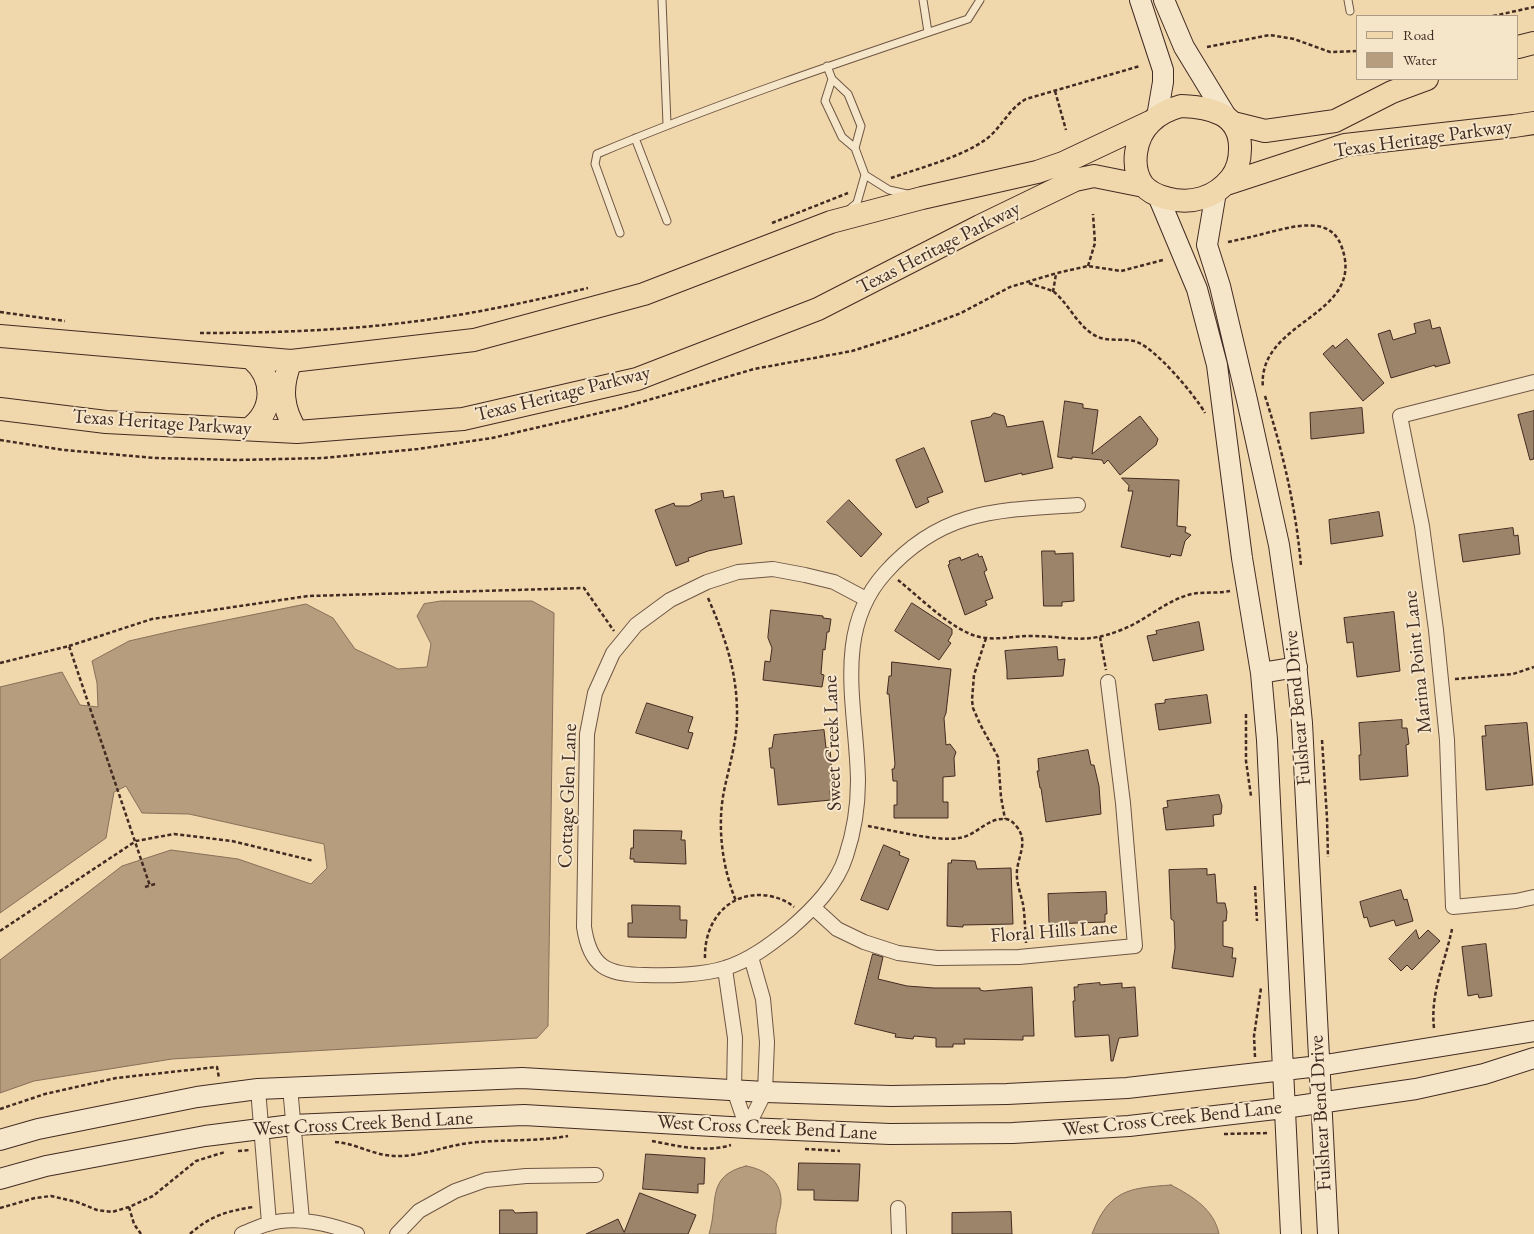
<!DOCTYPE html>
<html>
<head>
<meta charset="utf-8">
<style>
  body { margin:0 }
  #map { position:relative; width:1534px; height:1234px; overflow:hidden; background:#f0d7ac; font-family:"EB Garamond",serif }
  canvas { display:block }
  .legend { position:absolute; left:1356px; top:15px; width:162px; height:65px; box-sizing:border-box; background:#f5e5c9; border:1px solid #ad9b86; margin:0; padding:6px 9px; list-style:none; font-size:15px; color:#422b22 }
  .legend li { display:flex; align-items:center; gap:10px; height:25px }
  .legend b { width:25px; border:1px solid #ad9b86 }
</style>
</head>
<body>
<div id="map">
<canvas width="1534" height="1234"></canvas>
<ul class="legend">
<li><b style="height:6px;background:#f0d7ac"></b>Road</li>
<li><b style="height:14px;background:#b59d7d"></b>Water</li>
</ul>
</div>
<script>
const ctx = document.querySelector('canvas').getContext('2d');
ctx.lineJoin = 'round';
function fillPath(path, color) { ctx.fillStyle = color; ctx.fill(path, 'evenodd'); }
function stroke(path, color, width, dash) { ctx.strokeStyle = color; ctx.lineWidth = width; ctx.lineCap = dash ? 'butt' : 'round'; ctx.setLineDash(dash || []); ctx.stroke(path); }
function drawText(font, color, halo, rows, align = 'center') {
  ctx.font = font + ' "EB Garamond",serif'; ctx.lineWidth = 4; ctx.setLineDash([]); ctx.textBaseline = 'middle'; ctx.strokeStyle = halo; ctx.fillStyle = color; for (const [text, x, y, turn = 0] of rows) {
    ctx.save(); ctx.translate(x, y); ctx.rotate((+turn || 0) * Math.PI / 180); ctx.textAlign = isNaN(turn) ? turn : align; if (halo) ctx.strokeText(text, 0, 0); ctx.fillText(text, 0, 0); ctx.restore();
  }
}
const water = new Path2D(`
  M441,601H532L554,613L548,1026L537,1038L172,1059L34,1081L0,1093V960L122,866L171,850L238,859L311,884L327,868L324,844L189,814L142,813L126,786L114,792L106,838L0,913V687L62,672L80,705L98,707L97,683L92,661L129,641L177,630L306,604L333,618L355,649L398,669L427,667L431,644L417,616L424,604Z
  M746,1166C765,1169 782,1181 781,1203C780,1213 775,1223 776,1234H709C719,1203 705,1176 746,1166Z
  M1171,1185C1192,1196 1214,1209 1219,1234H1092C1109,1190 1128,1188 1171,1185Z`);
fillPath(water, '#b59d7d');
stroke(water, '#876f59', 1);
const building = new Path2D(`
  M1430,320L1432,329L1440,327L1450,363L1435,367V365L1391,378L1378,334L1390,330L1393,340L1416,333L1414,324Z
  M1347,339L1384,383L1363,401L1323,354L1333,345L1335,348Z
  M1065,401L1083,404V408L1098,410L1092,454L1140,416L1158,439L1156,445L1120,475L1108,460L1104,464L1102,460L1072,457V459L1058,457Z
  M1362,408L1364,433L1311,439L1310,413Z
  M1534,411V459L1530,460L1518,415Z
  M994,413L1004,416L1007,427L1043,421L1053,468L1022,475V473L985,482L971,421L990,417Z
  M924,448L943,492L927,498L929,502L916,508L896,460Z
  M1122,478L1179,480L1177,526L1186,527L1185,532L1191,535L1185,541L1181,556L1171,554L1170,557L1121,547L1133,491H1128L1129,486Z
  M723,491L724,498L734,496L742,544L708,551L688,558L689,561L676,566L655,510L674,503L675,506H689L702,500L701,494Z
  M849,500L882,534L861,557L827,522Z
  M1379,512L1383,536L1331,544L1329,520Z
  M1513,528L1514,536L1518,535L1520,554L1463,562L1459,535Z
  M1042,551H1055V554L1073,553L1074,601L1062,602V606H1044Z
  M978,554L979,557L982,556L987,570L984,572L993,598L985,601L987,605L965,615L948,565L950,564L949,561L960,557L961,560Z
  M912,603L952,629V634L948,641L951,643L939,660L895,631Z
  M771,610L823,616V618L831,619L829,632H827L825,650L823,649L821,674L824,675L822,687L763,680L765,661L770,662L772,648L768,638Z
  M1394,612L1400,671L1357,677L1353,642L1347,643L1344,618Z
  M1199,622L1204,650L1153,661L1147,636L1157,634L1156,631Z
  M1057,647L1058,660L1065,659L1063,676L1007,679V671L1005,651Z
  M892,662L951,669L946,713L944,718L946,745L950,744L956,752L954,758L955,776L943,777V802H948V818H894V805H897V781H893L892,769H894L895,764L889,694H887L889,676H891Z
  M1207,695L1211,723L1159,730L1155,704L1165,703V700Z
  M647,703L693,717L688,732L693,733L688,749L636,733Z
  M1402,720V728H1407L1409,744L1406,745L1408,776L1360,780L1359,755H1361L1359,723Z
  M1527,723L1533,785L1486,790L1482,736H1486L1485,726Z
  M824,730L826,748H830L831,762L833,791H830L831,800L778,805L774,768H771L769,748H772L774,735Z
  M1088,750L1091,765H1094L1099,786L1101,814L1046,822L1041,788H1040L1037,771H1039L1038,759Z
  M1219,795L1222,806L1221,814L1213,815L1214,826L1166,830L1163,808L1168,807L1167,801Z
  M634,830L682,831L681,840H685L686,864L634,862V859H630L631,848H633Z
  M884,845L900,852L899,855L909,859L888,910L861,900Z
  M952,860L975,861L977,869L1011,868L1013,924L963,925V927L947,926L948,863H951Z
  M1207,869V875L1215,874L1217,903H1225L1227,912L1226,921H1223V946L1233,948L1232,958H1236L1233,977L1172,968L1175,948L1174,921L1171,919L1169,870Z
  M1401,890L1404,900L1407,899L1413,921L1396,926L1394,920L1370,927L1367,917L1364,918L1360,902Z
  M1106,892L1107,914H1105V922L1049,924L1048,894Z
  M632,905L680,906V920H687L686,938L628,937V923H632Z
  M1416,930L1419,939L1428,930L1440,941L1412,970L1407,965L1401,971L1389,959Z
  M1486,944L1492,996L1479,998L1478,994L1468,996L1462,947Z
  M873,954L883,957L878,979L907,986L934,988H980V990L984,991L1032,987L1034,1036H1023V1040L964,1039L965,1044H953V1047H936V1038L914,1036L913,1039L895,1037L896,1034L855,1024Z
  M1100,983V985L1122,983V988L1135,987L1138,1036L1119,1038L1113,1061H1111L1109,1035L1075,1037L1073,1001H1075L1074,987H1078V985Z
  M646,1154L705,1158L704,1184H698V1193L643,1189Z
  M799,1163L860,1164L858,1201L814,1200V1190H798Z
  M640,1193L696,1215L688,1234H586L618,1219L624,1232Z
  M500,1210H513L515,1213L537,1212V1234H500Z
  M1011,1212L1012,1234H952V1213Z`);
fillPath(building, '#9c846a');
stroke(building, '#422b22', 1);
const lane = new Path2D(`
  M662,0L667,124
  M923,0L928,32
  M1348,0L1350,11
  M827,66L832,79L848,94L861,126L855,148
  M832,79L825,101L842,137L855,148L865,175L889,190L907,194
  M635,138L667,221
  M851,208L857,203L865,175
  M620,233L595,164L597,154C718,103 843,61 968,19L980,0`);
const street = new Path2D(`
  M1534,382L1400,416L1422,526L1436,630L1447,740L1453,907L1516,901L1534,897
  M866,599L834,582L805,575L773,569L738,572L707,582L670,600L636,625L613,653L595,693L587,734L584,927C590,967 607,975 645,975C668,976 704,975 725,968C749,961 771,944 790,929C813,909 837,885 846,856C854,832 858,806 858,781C857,709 832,632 885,573C942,509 999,510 1078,505
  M814,908L837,929L864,942L898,953L937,958L1019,957L1135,946L1123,803L1108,682
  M725,969L735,1038L734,1090L747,1128
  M290,1087L302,1220
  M258,1089L269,1223
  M747,1128L765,1092L767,1042L763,999L751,957
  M898,1208L899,1234
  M242,1234C250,1231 259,1226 268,1224C296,1215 330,1224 357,1234
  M397,1234L419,1211L455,1191L486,1180L526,1176L596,1175`);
const secondary = new Path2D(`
  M1140,0L1163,70V82L1157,117
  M1164,0L1184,47L1226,116
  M1216,192L1207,245L1220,286L1247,400L1279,545L1296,663L1302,723L1328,1234
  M1158,196L1197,289L1217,365L1242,558L1261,673L1267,740L1291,1234
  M1261,673L1297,667
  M0,1140L38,1129L197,1097L258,1089L522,1078L765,1092L891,1096L1007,1094L1127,1088L1319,1066L1534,1031
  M0,1179L46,1166L205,1136L292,1125L524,1115L747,1128L890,1134L1013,1133L1129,1126L1284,1108L1416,1089L1484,1074L1534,1058`);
const primary = new Path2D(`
  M1518,47L1534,43
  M1181,106C1211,107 1241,114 1240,149C1240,160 1238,169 1231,178C1215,198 1191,205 1166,198C1158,196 1149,192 1143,185C1130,167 1135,137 1151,122C1159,114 1170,109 1181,106Z
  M1233,123L1265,131L1335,121L1392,92L1427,79
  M1226,184L1345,145L1514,126L1534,123
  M0,336L291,361L474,340L644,294L831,222L922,198L1037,172L1063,163L1150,122
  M291,361C280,387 282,409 297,432
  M0,409L106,422L297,432L463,419L637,379L818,309L980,226L1075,180L1094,176L1144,186
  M249,429C274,411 275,379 252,359`);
stroke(lane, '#6e5644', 9);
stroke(street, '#6e5644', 16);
stroke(secondary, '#422b22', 22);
stroke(primary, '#422b22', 24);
stroke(new Path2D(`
  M1493,16L1534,7
  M1207,47L1270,35L1294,39L1330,52L1358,51
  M1055,91L1066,130
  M891,178C920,168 961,157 985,140C1001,129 1008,109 1026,99L1140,66
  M772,223L848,193
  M1228,242C1242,239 1256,236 1270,232C1293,227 1329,215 1341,245C1369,317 1256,319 1263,388
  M1088,266L1095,243L1093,214
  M1029,283C1036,286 1047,288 1054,292C1069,304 1078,327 1096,336C1107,342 1121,338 1134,341C1153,345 1195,395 1205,413
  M1053,292L1056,274
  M0,312L65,321
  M200,333C264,333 329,331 393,324C459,317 524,303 588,288
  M1265,396C1283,452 1296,508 1301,566
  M0,440L64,450L155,458L238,460L323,458L418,449L492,438L621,408L754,369L852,351L908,333L961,313L1010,287L1057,273L1088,266L1121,271L1163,260
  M898,580C918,596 944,622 968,633C989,643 1009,636 1031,636C1068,636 1084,645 1121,630C1145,621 1164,602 1188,595C1201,591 1215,594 1230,591
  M708,598C726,639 738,674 737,720C736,744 729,767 724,791C717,826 722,867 736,901
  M1100,637L1106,670
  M986,638L974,675L972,700L973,708L980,724L998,757L1001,797L1005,819
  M69,646L152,619L308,596L584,588L614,631
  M0,663L69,646L150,886
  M1455,679L1513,674L1534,667
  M1246,714V761L1251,796
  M1322,740L1327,818L1328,857
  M868,826C891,830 937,842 959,838C976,836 987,818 1004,819C1010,819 1013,822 1017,827C1030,844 1015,859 1017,878C1018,887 1021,896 1023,904C1025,917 1025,930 1026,943
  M1255,886L1257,921
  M145,887L155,884
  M0,931L136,841L174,834L232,841L314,861
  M705,958C704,920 730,889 770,896C779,898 787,901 794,907
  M1434,1028C1430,993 1445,963 1452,929
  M1255,1057L1254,1036L1261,988
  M0,1109L45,1094L116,1078L217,1067L219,1078
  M1224,1134L1269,1133
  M652,1141C677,1146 706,1153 731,1145
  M335,1142C355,1143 372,1155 394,1156C420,1157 444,1146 469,1143C502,1139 535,1142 568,1136
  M805,1149L840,1151
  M238,1151L250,1150
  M129,1207L134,1224L141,1234
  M0,1208L35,1198L51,1196L77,1202L97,1210L112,1212L129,1207L153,1196L196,1161L225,1152
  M190,1234C210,1216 227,1211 253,1207`), '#422b22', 2.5, [4, 2.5]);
stroke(lane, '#f5e5c9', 7);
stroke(street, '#f5e5c9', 14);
stroke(secondary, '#f5e5c9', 20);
stroke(primary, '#f0d7ac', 22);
drawText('20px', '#422b22', '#f5e5c9', [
  ["Texas Heritage Parkway",1423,139,-8],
  ["Texas Heritage Parkway",939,248,-27],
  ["Texas Heritage Parkway",563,394,-14],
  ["Texas Heritage Parkway",162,423,4],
  ["Marina Point Lane",1418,662,-96],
  ["Fulshear Bend Drive",1298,708,-95],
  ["Sweet Creek Lane",833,743,-92],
  ["Cottage Glen Lane",568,796,-88],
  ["Floral Hills Lane",1054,932,-4],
  ["Fulshear Bend Drive",1321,1113,-93],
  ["West Cross Creek Bend Lane",1172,1119,-6],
  ["West Cross Creek Bend Lane",363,1124,-3],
  ["West Cross Creek Bend Lane",767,1128,3]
]);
</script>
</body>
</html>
